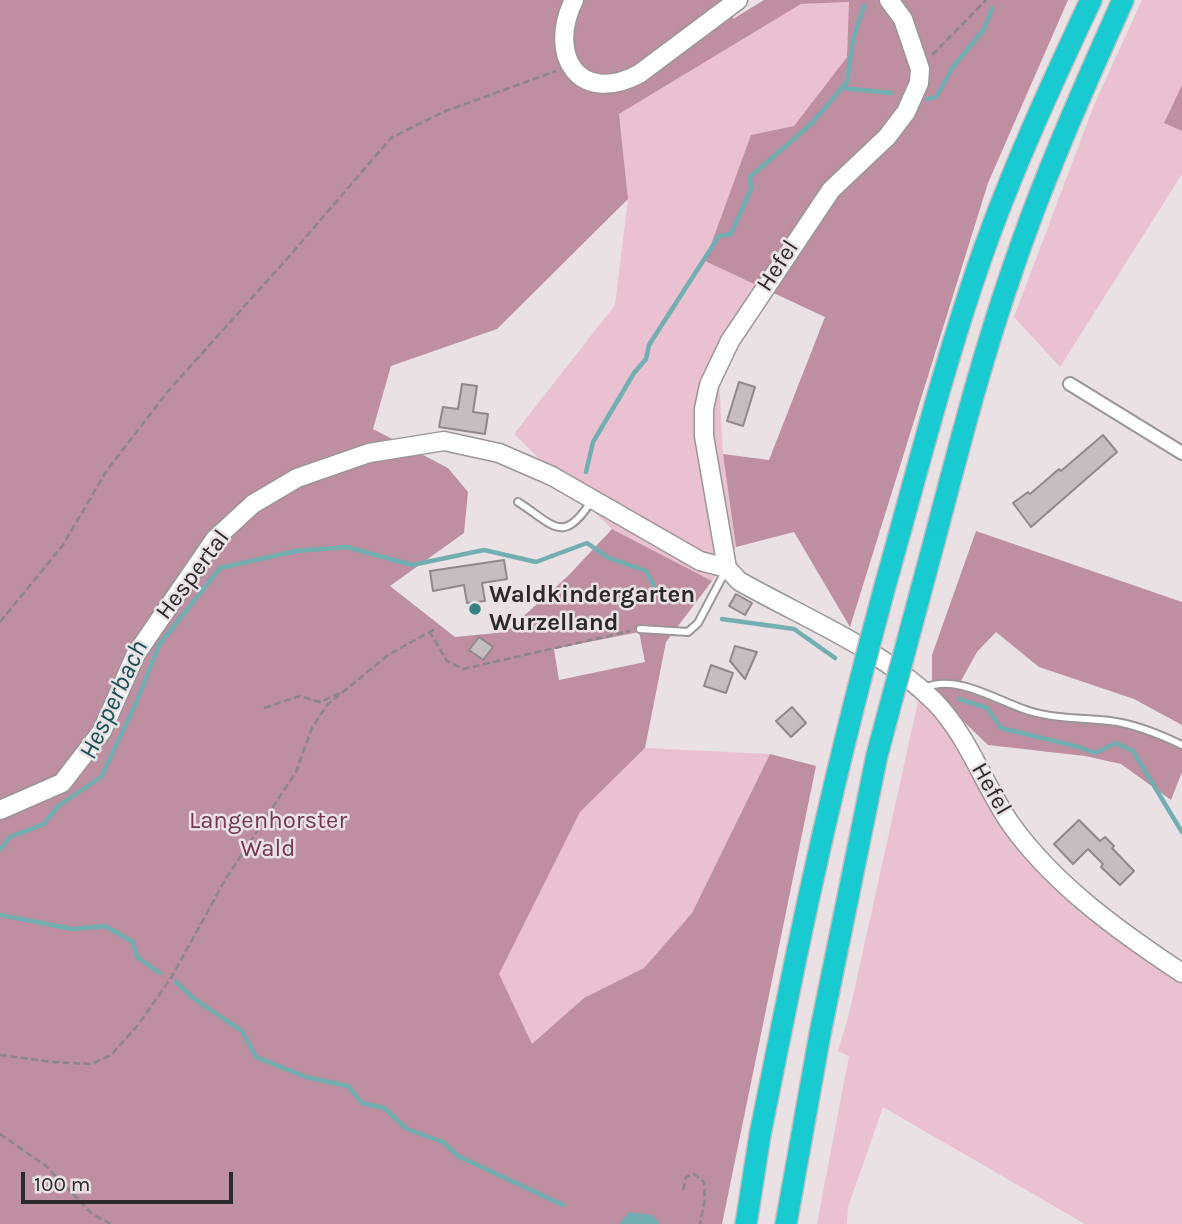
<!DOCTYPE html>
<html>
<head>
<meta charset="utf-8">
<style>
  body { margin:0 }
  #map { position:relative; width:1182px; height:1224px; overflow:hidden; background:#e9e1e4; font-family:Karla,sans-serif }
  canvas { display:block }
  .scale { position:absolute; left:21px; top:1172px; width:212px; height:32px; box-sizing:border-box; border:4px solid #2c292a; border-top:0; padding-left:9px; font-size:21px; line-height:24px; white-space:nowrap; color:#2c292a; -webkit-text-stroke:5px #e9e1e4; paint-order:stroke }
</style>
</head>
<body>
<div id="map">
<canvas width="1182" height="1224"></canvas>
<div class="scale">100 m</div>
</div>
<script>
const ctx = document.querySelector('canvas').getContext('2d');
ctx.lineJoin = 'round';
function fillPath(path, color) { ctx.fillStyle = color; ctx.fill(path, 'evenodd'); }
function stroke(path, color, width, dash) { ctx.strokeStyle = color; ctx.lineWidth = width; ctx.lineCap = dash ? 'butt' : 'round'; ctx.setLineDash(dash || []); ctx.stroke(path); }
function drawText(font, color, halo, rows, align = 'center') {
  ctx.font = font + ' Karla,sans-serif'; ctx.lineWidth = 5; ctx.setLineDash([]); ctx.textBaseline = 'middle'; ctx.strokeStyle = halo; ctx.fillStyle = color; for (const [text, x, y, turn = 0] of rows) {
    ctx.save(); ctx.translate(x, y); ctx.rotate((+turn || 0) * Math.PI / 180); ctx.textAlign = isNaN(turn) ? turn : align; if (halo) ctx.strokeText(text, 0, 0); ctx.fillText(text, 0, 0); ctx.restore();
  }
}
fillPath(new Path2D(`
  M1142,0H1182V85L1164,123L1182,131V174L1060,367L1014,317L1094,105Z
  M850,2L847,57L794,126L705,260L771,292L719,379L723,454L736,547L712,581L612,529L514,434L615,305L628,199L619,114L801,4Z
  M922,690L1021,837L1182,973V1224H1085L883,1107L848,1207L847,1224H817L849,1056L838,1051L849,1014L919,697Z
  M645,748L770,754L692,913L644,968L584,998L532,1045L498,974L580,812Z`), '#e9c1d0');
fillPath(new Path2D(`
  M0,0H733V19L764,0H1068L988,183L850,627L794,532L736,547L723,454L769,460L825,317L705,261L751,135L794,126L847,57L849,2L801,4L619,114L628,199L497,329L391,366L373,429L448,468L468,492L464,533L390,586L455,637L506,632L568,576L612,529L712,581L666,642L645,748L580,812L499,974L532,1044L584,998L644,968L692,913L770,754L816,766L722,1224H0ZM639,632L645,662L559,680L554,649Z
  M1182,85V131L1164,123Z
  M976,531L1182,602V725L1134,699L1039,667L996,632L977,652L957,688L1023,713L1109,723L1154,733L1182,746V772L1171,800L1121,764L1085,756L988,745L932,691V655Z`), '#bd8fa1');
fillPath(new Path2D(`
  M629,1212L653,1215L660,1224H619Z`), '#73aeb0');
stroke(new Path2D(`
  M842,88L892,93
  M927,99L936,97L953,67L984,29L992,8
  M586,472L593,442L634,373L646,359L649,345L719,236L731,234L751,189L750,177L811,124L847,82L853,39L864,6
  M722,619L794,629L835,658
  M959,699L987,708L1001,728L1079,747L1095,753L1116,743L1133,751L1182,832
  M0,849L10,837L44,824L58,806L101,777L136,703L159,645L220,568L296,551L347,547L412,565L484,550L536,562L587,543L609,558L646,571L655,588L688,598
  M0,915L73,929L105,926L133,942L137,957L160,973
  M176,982L193,998L242,1031L256,1057L306,1077L348,1086L362,1103L384,1108L407,1129L443,1142L458,1156L563,1205`), '#73aeb0', 4.5);
const building = new Path2D(`
  M739,382L755,387L743,426L727,421Z
  M462,384L477,386L473,412L488,414L485,434L439,427L443,407L458,409Z
  M1103,435L1117,452L1031,527L1013,503L1028,492L1030,494L1059,469L1061,471Z
  M504,560L507,579L482,583L485,601L467,603L464,585L433,591L430,571Z
  M736,594L752,603L745,615L729,606Z
  M479,637L493,647L483,660L469,650Z
  M735,646L757,652L745,679L730,661Z
  M711,665L733,673L726,693L704,686Z
  M792,707L806,723L791,737L776,721Z
  M1079,820L1100,841L1105,837L1114,846L1112,848L1134,871L1120,885L1101,867L1103,864L1088,849L1073,864L1054,844Z`);
fillPath(building, '#c5bdc0');
stroke(building, '#90898c', 2);
const lane = new Path2D(`
  M518,502C554,525 563,546 592,500
  M640,629L688,632L698,623L726,570
  M925,688C956,673 999,702 1029,711C1055,719 1083,718 1110,721C1135,724 1159,734 1182,745`);
const street = new Path2D(`
  M1070,384L1182,453`);
const secondary = new Path2D(`
  M574,0C547,54 578,106 639,74L738,0
  M889,0L903,19L920,69L919,83L906,112L887,137L831,190L730,341L709,385L704,409V436L727,568L739,581C804,618 880,648 934,701C968,736 983,783 1010,823C1054,885 1120,932 1182,973
  M0,810L62,783L102,731L136,654L215,539L253,504L297,478L369,453L444,441L499,453L552,476L700,561L727,568`);
const highway = new Path2D(`
  M900,532C925,441 949,350 980,261C1011,172 1051,85 1091,0
  M934,542C958,451 981,360 1012,271C1043,179 1083,89 1123,0
  M746,1224L760,1135L782,1026
  M786,1224L820,1034`);
stroke(lane, '#9c9598', 10);
stroke(street, '#9c9598', 16);
stroke(secondary, '#9c9598', 21);
stroke(highway, '#c0bfbf', 24);
stroke(new Path2D(`
  M932,55L986,0
  M0,622L63,545L107,470L169,390L286,260L391,138L443,112L556,71
  M429,631L447,661L463,669L630,631
  M264,708L300,696L320,702L340,693
  M0,1055L52,1062L91,1064L111,1055L138,1025L171,978L225,880L296,772L312,728L327,705L388,655L435,629
  M0,1134L46,1166L92,1214L111,1224
  M683,1190L686,1177L694,1174L704,1182L705,1199L700,1224`), '#8c8789', 2.5, [7, 3.5]);
stroke(lane, '#fff', 6);
stroke(street, '#fff', 12);
stroke(secondary, '#fff', 18);
stroke(highway, '#19cad0', 21);
const highwayBridge = new Path2D(`
  M782,1026C815,860 854,695 900,532
  M820,1034L877,755L934,542`);
stroke(highwayBridge, '#c0bfbf', 24, []);
stroke(highwayBridge, '#19cad0', 21);
for (const [x, y, r, color] of [
  [475,609,7,"#378083"]
]) { const dot = new Path2D(); dot.arc(x, y, r, 0, 2 * Math.PI); ctx.fillStyle = color; ctx.fill(dot); stroke(dot, '#e9e1e4', 2.5); }
drawText('24px', '#2c292a', '#e9e1e4', [
  ["Hefel",778,266,-57],
  ["Hespertal",193,575,-53],
  ["Hefel",991,789,60]
]);
drawText('bold 24px', '#2c292a', '#e9e1e4', [
  ["Waldkindergarten",489,595],
  ["Wurzelland",489,623]
], 'left');
drawText('24px', '#753853', '#e9e1e4', [
  ["Langenhorster",268,821],
  ["Wald",268,849]
]);
drawText('italic 26px', '#1b5052', '#e9e1e4', [
  ["Hesperbach",114,700,-65]
]);
</script>
</body>
</html>
